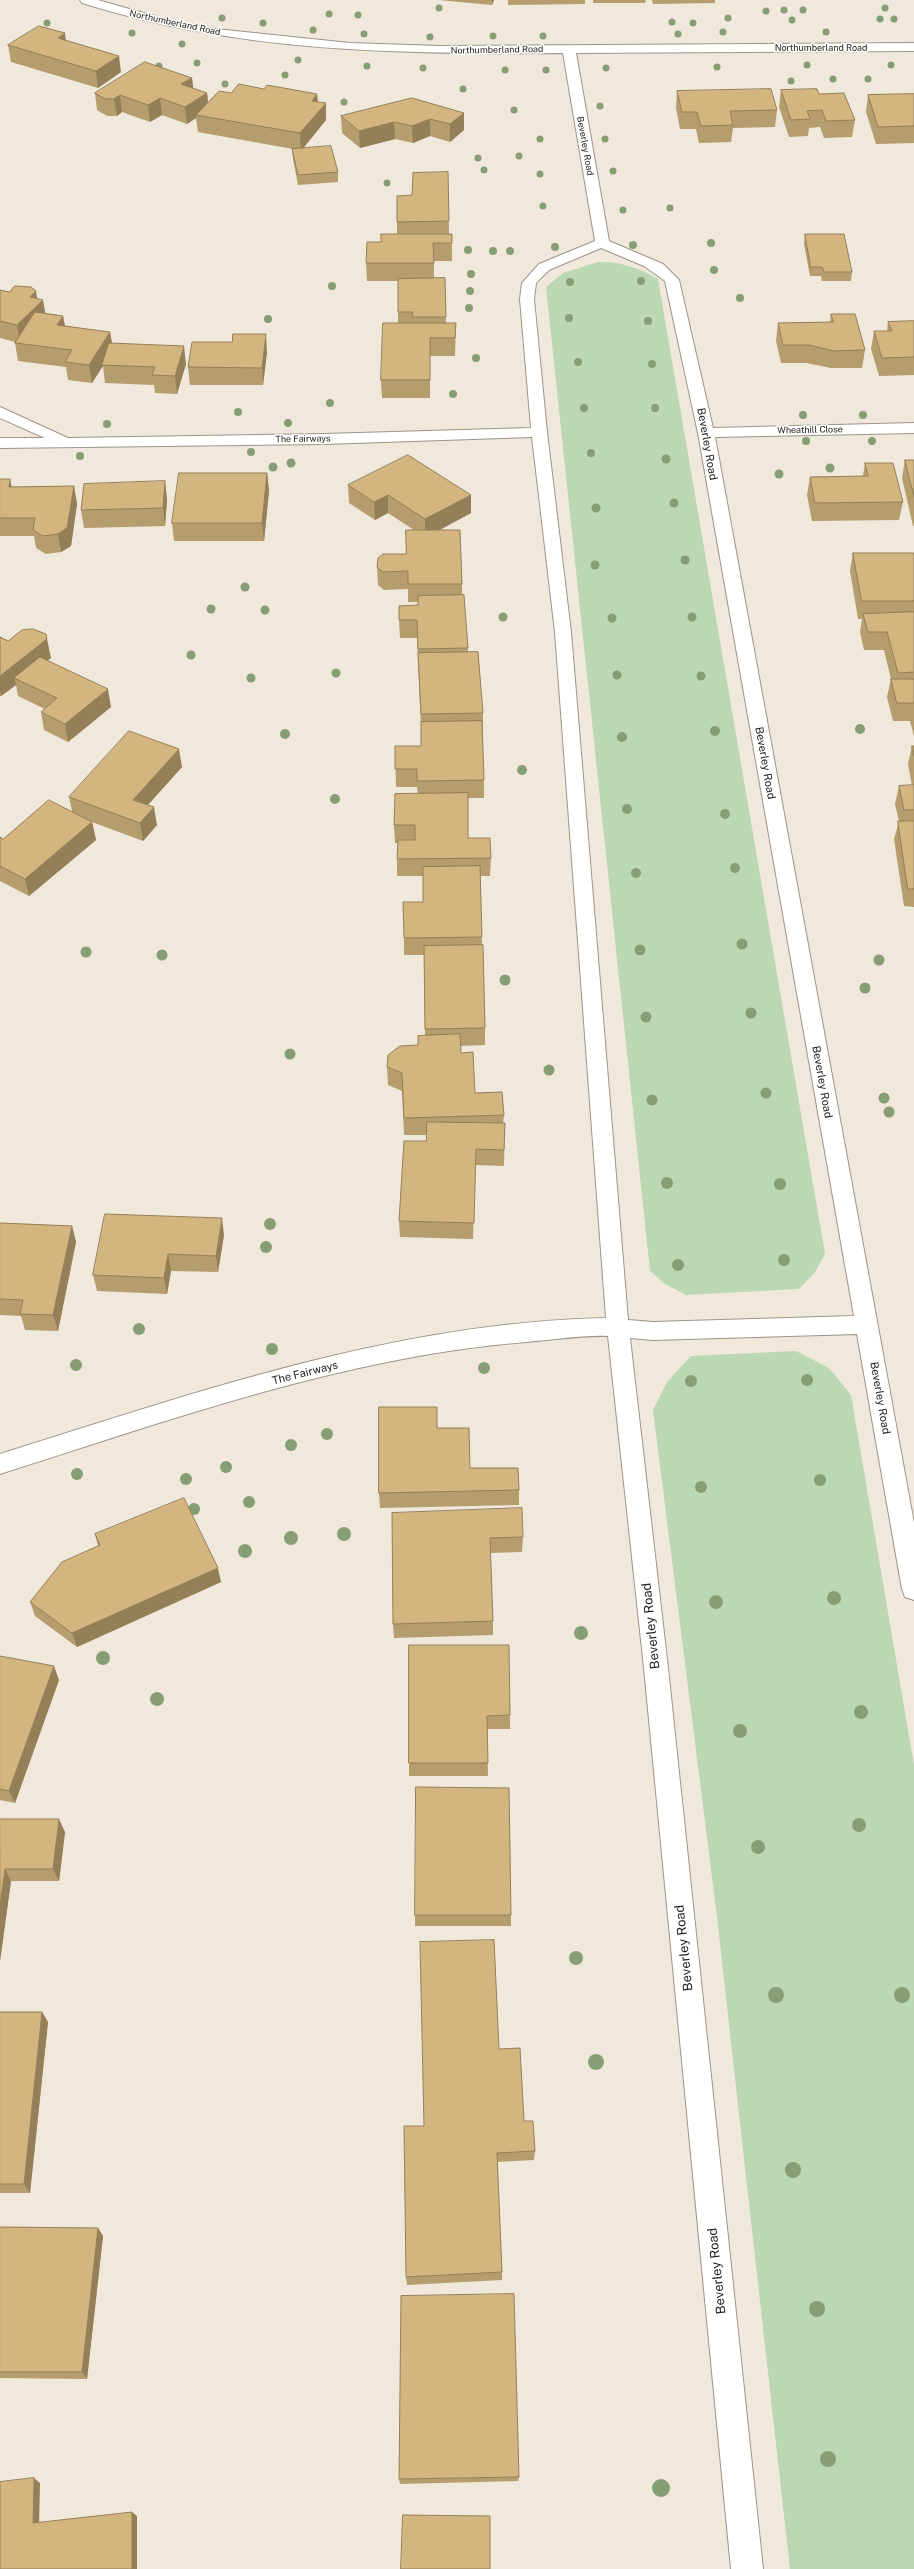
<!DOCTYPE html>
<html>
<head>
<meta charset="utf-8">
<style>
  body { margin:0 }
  canvas { display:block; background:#efe8db }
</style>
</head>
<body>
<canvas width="914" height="2569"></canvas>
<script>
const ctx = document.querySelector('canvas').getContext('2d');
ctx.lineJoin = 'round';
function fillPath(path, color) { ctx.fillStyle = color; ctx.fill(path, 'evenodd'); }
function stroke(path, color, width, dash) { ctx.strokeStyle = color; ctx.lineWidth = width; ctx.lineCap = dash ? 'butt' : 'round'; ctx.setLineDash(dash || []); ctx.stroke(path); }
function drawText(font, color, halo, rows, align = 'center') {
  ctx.font = font + ' "Public Sans",sans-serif'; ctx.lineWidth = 3; ctx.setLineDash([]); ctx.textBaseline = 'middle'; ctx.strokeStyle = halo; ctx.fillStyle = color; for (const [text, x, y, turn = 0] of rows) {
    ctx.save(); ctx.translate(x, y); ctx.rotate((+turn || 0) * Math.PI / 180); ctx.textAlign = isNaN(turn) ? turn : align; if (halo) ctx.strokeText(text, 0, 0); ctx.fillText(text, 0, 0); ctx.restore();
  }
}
fillPath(new Path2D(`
  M598,262C620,261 639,268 658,279L825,1254L815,1272L799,1289L686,1295L665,1284L650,1271L546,287L563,273Z
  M796,1351L829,1368L851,1395L914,1765V2569H790L717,1917L653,1410L667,1382L691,1356Z`), '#bcd8b3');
const minor = new Path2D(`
  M80,0H98L172,21L216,29L350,43L440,46L914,43V51L576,53L609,241L663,264L679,280L713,428L914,423V433L715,437L914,1523V1600L905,1597L902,1589L857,1334L653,1340L630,1338L668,1668L763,2569H731L644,1668L608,1336C581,1335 553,1340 526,1342C347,1356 170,1420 0,1474V1454C197,1392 398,1322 606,1318L555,632L532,437L324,444L0,448V438H45L0,418V407L68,438L324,434L531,428L520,299L522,283L539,264L595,241L563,53C397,54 242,53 82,3ZM601,248L644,266L665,281L698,433L854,1316L653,1322L628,1320L571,632L547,432L534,299L536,283L549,270Z`);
stroke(minor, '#9c9589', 2);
fillPath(minor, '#fff');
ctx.fillStyle = '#879e75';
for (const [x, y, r] of [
  [439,8,3.5],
  [885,8,3.5],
  [784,10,3.5],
  [803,10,3.5],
  [766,11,3.5],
  [329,14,3.5],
  [358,15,3.5],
  [222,18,3.5],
  [728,18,3.5],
  [880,19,3.5],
  [894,19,3.5],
  [792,20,3.5],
  [672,22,3.5],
  [47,23,3.5],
  [263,23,3.5],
  [693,23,3.5],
  [313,30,3.5],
  [723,32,3.5],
  [826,32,3.5],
  [132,33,3.5],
  [364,34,3.5],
  [678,34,3.5],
  [493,36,3.5],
  [543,36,3.5],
  [430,37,3.5],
  [182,44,3.5],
  [298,60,3.5],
  [197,63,3.5],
  [807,65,3.5],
  [891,65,3.5],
  [159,66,3.5],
  [367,66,3.5],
  [717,67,3.5],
  [423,68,3.5],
  [606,68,3.5],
  [505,70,3.5],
  [546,70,3.5],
  [285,75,3.5],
  [833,79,3.5],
  [868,79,3.5],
  [791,81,3.5],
  [225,84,3.5],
  [463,89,3.5],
  [344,102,3.5],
  [600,106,3.5],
  [514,110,3.5],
  [540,139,3.5],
  [605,139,3.5],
  [519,156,3.5],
  [478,158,3.5],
  [484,170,3.5],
  [613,171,3.5],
  [540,174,3.5],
  [387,183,3.5],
  [543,206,3.5],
  [670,208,3.5],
  [623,210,3.5],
  [711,243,4],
  [633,245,4],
  [555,247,4],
  [468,250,4],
  [493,251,4],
  [510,251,4],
  [714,270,4],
  [471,274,4],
  [641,281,4],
  [570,282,4],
  [332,286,4],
  [470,291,4],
  [740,298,4],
  [469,308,4],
  [569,318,4],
  [268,319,4],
  [648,321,4],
  [476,358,4],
  [578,362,4],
  [652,364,4],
  [453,394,4],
  [330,403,4],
  [584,408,4],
  [655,408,4],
  [238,412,4],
  [803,415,4],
  [863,415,4],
  [288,423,4],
  [107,424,4],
  [806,441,4],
  [872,441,4],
  [251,452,4],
  [591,453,4],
  [80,456,4],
  [666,459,4.5],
  [291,463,4.5],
  [273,467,4.5],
  [830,468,4.5],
  [779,474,4.5],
  [674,503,4.5],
  [596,508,4.5],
  [685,560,4.5],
  [595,565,4.5],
  [245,587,4.5],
  [211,609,4.5],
  [265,610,4.5],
  [503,617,4.5],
  [692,617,4.5],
  [612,618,4.5],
  [191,655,4.5],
  [336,673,4.5],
  [617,675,4.5],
  [701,676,4.5],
  [251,678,4.5],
  [860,729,5],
  [715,731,5],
  [285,734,5],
  [622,737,5],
  [522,770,5],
  [335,799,5],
  [627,809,5],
  [725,814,5],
  [735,868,5],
  [636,873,5],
  [742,944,5.5],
  [640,950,5.5],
  [86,952,5.5],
  [162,955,5.5],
  [879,960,5.5],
  [505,980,5.5],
  [865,988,5.5],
  [751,1013,5.5],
  [646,1017,5.5],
  [290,1054,5.5],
  [549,1070,5.5],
  [766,1093,5.5],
  [884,1098,5.5],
  [652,1100,5.5],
  [889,1112,5.5],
  [667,1183,6],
  [780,1184,6],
  [270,1224,6],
  [266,1247,6],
  [784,1260,6],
  [678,1265,6],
  [139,1329,6],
  [272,1349,6],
  [76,1365,6],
  [484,1368,6],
  [807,1380,6],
  [691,1381,6],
  [327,1434,6],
  [291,1445,6],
  [226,1467,6],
  [77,1474,6],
  [186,1479,6],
  [820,1480,6],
  [701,1487,6],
  [249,1502,6],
  [194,1509,6],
  [344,1534,7],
  [291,1538,7],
  [245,1551,7],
  [834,1598,7],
  [716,1602,7],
  [581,1633,7],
  [103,1658,7],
  [157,1699,7],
  [861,1712,7],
  [740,1731,7],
  [859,1825,7],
  [758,1847,7],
  [576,1958,7],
  [776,1995,8],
  [902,1995,8],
  [596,2062,8],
  [793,2170,8],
  [817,2309,8],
  [828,2459,8],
  [661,2488,9]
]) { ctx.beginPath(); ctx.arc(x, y, r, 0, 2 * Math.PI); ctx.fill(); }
fillPath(new Path2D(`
  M438,0H494L492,5Z
  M508,0H585V4L508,5Z
  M593,0H646L645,3H593Z
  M652,0H715V3L653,4Z
  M66,40L121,72L98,88L11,62L8,45Z
  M192,78L193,89L207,93L208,103L231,93L264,89L317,94L318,102L326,120L303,148L338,172V182L298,185L293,159L292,149H293L198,132L196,118L187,124L162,115L150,122L122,112L117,116H107L97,110L95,93Z
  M781,90L819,94L855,120L852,137L824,138L820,127L809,128L808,136L789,137L779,107Z
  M677,91L777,110L775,127L733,128L731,142L699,143L696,129H680L676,108Z
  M914,94V143L876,144L866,112L868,95Z
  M464,113V130L450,142L430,136L413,143L395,139L360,148L342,133L341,116Z
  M448,172L449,234L452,243V261H434V278H445L446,323H456L455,356H430V398H382L381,380L398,323V281H367L366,263L381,242L397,234V222L412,195Z
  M805,234L852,272L851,281H822L821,276H810L804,244Z
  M0,290L38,298L45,313L63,316L65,326L110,332L112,343L186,364L177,394L155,393L154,385L105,383L103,366L92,383L68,380L66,367L18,361L15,343V342L0,338Z
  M831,314L865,350L862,368H831L806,363H781L776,341L778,323L830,322Z
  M914,321V375L879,376L871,349L874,331H887L888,322Z
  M267,352L263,385H190L188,367Z
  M905,460H914V526H913L902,478Z
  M865,463L903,502L899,520L812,521L807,495L810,477L863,476Z
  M267,473L269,491L264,541H174L172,523Z
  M0,479L12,487L74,486L77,504L71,546L61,552L46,554L36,548L34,536H0Z
  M165,481L167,500L165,526L84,528L81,510Z
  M348,485L471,495V513L439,530L462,584V595L468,648V652L483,713V731H482L484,780V798H468V838L491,858L490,876H480L482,945L485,1028V1045L460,1046L461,1053L475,1093L504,1115L503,1123H505L504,1166L475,1165L473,1239L400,1237L399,1221L426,1141L427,1135H404L402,1091L388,1085L387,1067L418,1045L425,1035L424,955H404V938L423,902V876H397V859L398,843H395L394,825L418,794L417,787H396L395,746H421V728L417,638H400L399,620L418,605V602H408V589L384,590L378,585L377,567L406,554L414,530L388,513L375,520L349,503Z
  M853,553H914V736L910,721H893L887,697L891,679L884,650H864L860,632L862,619H858L850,571Z
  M0,637L51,658L47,660L111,707L68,742L44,730L41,712L45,709L18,696L16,685L1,696H0Z
  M912,746H914V907L904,906L894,839L899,821L895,804L899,786H912L908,764Z
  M182,767L148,805L157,825L143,841L92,822L96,840L29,896L0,881V837L3,839L72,811L69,797Z
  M0,1223L72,1226L76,1242L58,1331L25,1330L21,1316L0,1315Z
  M224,1235L218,1272L171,1271L167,1294L97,1291L93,1275Z
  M470,1468L519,1490V1505L380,1508L379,1493Z
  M392,1513L523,1537L522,1552L490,1553L493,1621V1635L394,1638L393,1624Z
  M95,1534L221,1582L77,1647L35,1616L30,1602L98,1546Z
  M409,1645L510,1715V1729H487L488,1776H409Z
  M0,1656L59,1680L15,1803L0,1800Z
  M0,1819L65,1832L59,1881H11L0,1961Z
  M415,1915H511V1926H415Z
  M0,2012H42L48,2022L30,2193H0Z
  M524,2121L535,2151L534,2160L497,2162L502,2272V2280L407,2285L406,2277L424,2126Z
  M0,2227L98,2228L103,2236L87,2379L0,2378Z
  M519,2477L518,2481L400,2484L399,2479Z`), '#b59d6d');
fillPath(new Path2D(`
  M492,0H494L492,5Z
  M65,33L67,50L58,38Z
  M119,56L121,72L98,88L96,71Z
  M192,78L194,95L181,84Z
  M207,93L209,110L196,115V118L187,124L185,107Z
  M317,94L318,111L312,101Z
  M120,95L122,112L117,116L114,99Z
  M160,98L162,115L150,122L148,105Z
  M326,103V120L301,151L300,133Z
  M464,113V130L450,142V124Z
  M430,119V136L413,143L412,126Z
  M394,122L395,139L360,148L359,131Z
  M36,291L38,304L43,300L46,317L20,343L17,325L30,297Z
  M63,316L66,333L57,325Z
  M110,332L113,349L102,365L103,366L92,383L89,365Z
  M266,334L267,352L263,385L262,368Z
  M184,346L186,364L177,394L175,376Z
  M267,473L269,491L264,541L262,523Z
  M10,479L14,497L9,487Z
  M165,481L167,500L165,526L163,508Z
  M74,486L77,504L71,546L61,552L58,534Z
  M388,495V513L375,520L374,502Z
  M471,495V513L425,538V519Z
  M46,634L51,658L21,681L14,678L16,685L1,696L0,690V676Z
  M108,689L111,707L68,742L65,724Z
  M179,749L182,767L136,818L133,800Z
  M154,807L157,825L143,841L140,823Z
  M92,822L96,840L29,896L25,879Z
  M222,1218L224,1235L218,1272L216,1256Z
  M72,1226L76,1242L58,1331L53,1315Z
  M168,1254L171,1271L167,1294L164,1278Z
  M218,1568L221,1582L77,1647L72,1633Z
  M54,1666L59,1680L15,1803L9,1791Z
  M59,1819L65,1832L59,1881L53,1869Z
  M5,1869L11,1881L0,1961V1907Z
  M42,2012L48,2022L30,2193L24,2184Z
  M98,2228L103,2236L87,2379L82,2372Z
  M34,2478L40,2483L39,2527L33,2523Z
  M132,2512L137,2516V2569H132Z`), '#947f59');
const building = new Path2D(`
  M39,26L65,33L58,38L119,56L96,71L8,45Z
  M145,62L192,78L181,84L207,93L185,107L160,98L148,105L120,95L114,99H105L95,93Z
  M239,84L264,89L267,85L317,94L312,101L326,103L300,133L196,115L219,91L231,93Z
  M771,89L777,110L730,111L733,125L701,126L697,112H682L677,91Z
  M817,89L819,94L844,93L855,120L826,121L822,110L807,111L810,119L791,120L781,90Z
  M914,94V126L878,127L868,95Z
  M412,98L464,113L450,124L430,119L412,126L394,122L359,131L341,116Z
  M331,146L338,172L298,175L292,149Z
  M448,172L449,221L397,222V196L412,195L413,173Z
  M381,234H452V243H433L434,263H366L367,242H381Z
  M805,234H844L852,272H824L822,267H811Z
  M445,278L446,317H412L413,312H398V279Z
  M15,286L31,287L36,291L30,297L43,300L17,325L0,321V290L9,292Z
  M35,312L63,316L57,325L110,332L89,365L65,362L72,350L15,343Z
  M831,314H855L865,350L834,351L809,345H783L778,323L833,322Z
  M914,321V357L882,358L874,331H892L888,322Z
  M383,323H456L455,338H430V380H381Z
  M233,334H266L262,368L188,367L192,342H232Z
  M109,343L184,346L175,376L152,375L155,367L102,365Z
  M408,455L471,495L425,519L388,495L374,502L348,485Z
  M905,460H914V496Z
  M865,463H893L903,502L815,503L810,477L868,476Z
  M179,473H267L262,523H172Z
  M0,479H10L9,487L74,486L67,528L58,534L43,536L33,530L35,518H0Z
  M165,481L163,508L81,510L84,484Z
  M406,530H460L462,584H408V571L383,572L377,567L378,558L383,554H406Z
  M853,553H914V601H862Z
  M464,595L468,648L418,649L417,620H399V606L418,605V596Z
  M914,612V672L898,673L887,632H868L863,614Z
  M33,629L46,634L47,639L0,676V637L8,641L22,630Z
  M478,652L483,713L421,714L418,653Z
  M40,657L108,689L65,724L41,712L57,698L14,678Z
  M891,679H914V703H897Z
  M482,721L484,780L417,781V769H395V746H421V722Z
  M129,731L179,749L133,800L154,807L140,823L69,797Z
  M912,746H914V756Z
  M914,785V810H904L899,786Z
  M468,793V838H490L491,858L397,859L398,840H415V825H394L395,794Z
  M49,800L92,822L25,879L0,866V837L3,839Z
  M898,821H914V889H908Z
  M480,866L482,937L404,938L403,902H423V867Z
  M483,945L485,1028L425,1029L424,946Z
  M460,1034L461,1053L473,1052L475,1093L502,1092L504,1115L404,1118L402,1073L387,1067L388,1055L400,1046L418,1045V1036Z
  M427,1122L505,1123L504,1150L476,1149L474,1223L399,1221L404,1141H426Z
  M105,1214L222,1218L216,1256L168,1254L164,1278L93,1275Z
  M0,1223L72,1226L53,1315L20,1314L23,1300L0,1299Z
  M379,1407H437V1428H469L470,1468H518L519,1490L379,1493Z
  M184,1498L218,1568L72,1633L30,1602L62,1562L100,1545L95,1534Z
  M522,1508L523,1537L490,1538L493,1621L393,1624L392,1513Z
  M409,1645H509L510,1715L487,1716L488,1763H409Z
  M0,1656L54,1666L9,1791L0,1789Z
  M416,1787L509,1788L511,1915H415Z
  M0,1819H59L53,1869H5L0,1907Z
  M494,1940L499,2049L520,2048L524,2121H533L535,2151L497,2153L502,2272L406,2277L404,2126H424L420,1942Z
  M0,2012H42L24,2184H0Z
  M0,2227L98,2228L82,2372H0Z
  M514,2294L519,2477L399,2479L401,2296Z
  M34,2478L33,2523L132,2512V2569H0V2482Z
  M403,2515L490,2516V2569H401Z`);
fillPath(building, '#d3b67f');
stroke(building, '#947f59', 1);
drawText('9px', '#23211c', '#fff', [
  ["Northumberland Road",175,23,12],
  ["Northumberland Road",821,48],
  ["Northumberland Road",497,50,-1],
  ["Beverley Road",585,146,80],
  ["Wheathill Close",810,430,-1],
  ["The Fairways",303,439,-1]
]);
drawText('11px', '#23211c', '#fff', [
  ["Beverley Road",707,444,80],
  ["Beverley Road",765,763,80],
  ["Beverley Road",822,1082,80],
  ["The Fairways",305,1373,-14],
  ["Beverley Road",880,1398,80]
]);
drawText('13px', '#23211c', '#fff', [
  ["Beverley Road",651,1626,-96],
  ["Beverley Road",684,1948,-96],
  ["Beverley Road",717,2271,-96]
]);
</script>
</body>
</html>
